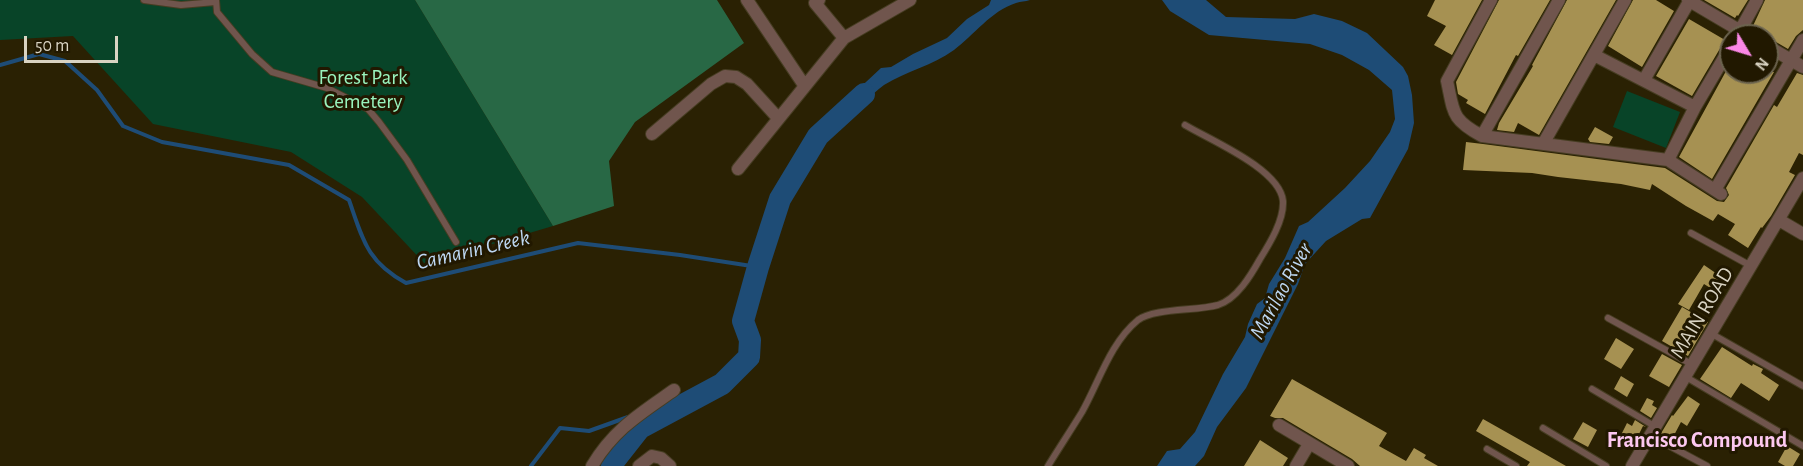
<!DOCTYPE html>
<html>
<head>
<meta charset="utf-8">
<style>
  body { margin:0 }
  #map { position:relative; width:1803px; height:466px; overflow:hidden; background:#2a2103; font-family:"Alegreya Sans",sans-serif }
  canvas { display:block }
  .north { position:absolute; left:1719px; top:24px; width:60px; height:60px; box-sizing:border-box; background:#211800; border:2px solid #6b634e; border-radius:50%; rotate:128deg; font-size:16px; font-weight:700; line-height:24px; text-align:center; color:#d9d3c2 }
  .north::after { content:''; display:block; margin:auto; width:21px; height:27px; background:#fb87e6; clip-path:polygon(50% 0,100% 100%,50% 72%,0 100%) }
  .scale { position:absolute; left:24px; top:36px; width:94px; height:27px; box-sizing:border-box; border:3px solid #d9d3c2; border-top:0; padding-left:8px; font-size:18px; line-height:21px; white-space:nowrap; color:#d9d3c2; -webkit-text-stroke:4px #211800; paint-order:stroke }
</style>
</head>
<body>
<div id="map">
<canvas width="1803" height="466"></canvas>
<div class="north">N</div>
<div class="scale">50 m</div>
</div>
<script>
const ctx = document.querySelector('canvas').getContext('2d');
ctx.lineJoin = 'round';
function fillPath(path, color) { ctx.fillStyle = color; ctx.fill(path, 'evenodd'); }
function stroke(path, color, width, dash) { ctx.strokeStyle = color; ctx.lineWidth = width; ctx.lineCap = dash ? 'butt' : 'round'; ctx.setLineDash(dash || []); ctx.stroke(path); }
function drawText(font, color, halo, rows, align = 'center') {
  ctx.font = font + ' "Alegreya Sans",sans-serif'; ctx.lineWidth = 6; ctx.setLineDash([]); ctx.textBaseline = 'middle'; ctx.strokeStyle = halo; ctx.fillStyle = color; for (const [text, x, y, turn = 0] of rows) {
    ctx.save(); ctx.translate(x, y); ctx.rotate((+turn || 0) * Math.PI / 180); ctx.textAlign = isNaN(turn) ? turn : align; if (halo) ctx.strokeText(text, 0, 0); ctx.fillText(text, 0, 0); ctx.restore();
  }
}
fillPath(new Path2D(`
  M0,0H415L553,226L425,264L362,197L291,152L153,124L73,36L0,40Z
  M1627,91L1680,112L1666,148L1613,127Z`), '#084428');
fillPath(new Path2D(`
  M415,0H717L744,43L635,122L609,161L614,206L553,226Z`), '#286845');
fillPath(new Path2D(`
  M991,0H1030C1025,2 1021,1 1016,3C991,11 974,35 954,50C932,66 906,71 884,85C870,95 859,110 846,119L837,109L881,68L891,67L913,54L947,38L967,19L989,5Z
  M1162,0H1206L1226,17L1295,19L1314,14L1342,21L1367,33L1403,67L1408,76L1412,95L1414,123L1408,149L1370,218L1362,219L1326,241L1305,264L1298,284L1246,388L1217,427L1204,456L1195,466H1157L1167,451L1180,449L1195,432L1223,374L1245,337L1248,324L1257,304L1265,298L1269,284L1285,258L1299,226L1308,222L1345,188L1370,161L1390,132L1395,119L1392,90L1369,70L1342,55L1310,44L1209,35L1170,11Z`), '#1e4c76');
stroke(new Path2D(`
  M0,65L39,54L65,61L97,90L123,126L162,142L289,165L349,200C363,240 367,262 406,283L578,243L680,255L758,267
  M648,416L661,417
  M531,466L560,428L589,431L628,417`), '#1e4c76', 4);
stroke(new Path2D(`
  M612,466L614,461L640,428L722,384L749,357L750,340L743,321L758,267L780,199L818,136L864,94`), '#1e4c76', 22);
fillPath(new Path2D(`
  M1435,0H1482L1452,55L1434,45L1446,26L1427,16Z
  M1499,0H1550L1518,56L1516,55L1485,114L1466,103L1468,100L1458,94L1456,82Z
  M1567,0H1616L1539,135L1518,123L1514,132L1497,130L1499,123L1533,66L1532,65Z
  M1633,0H1656L1674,11L1642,67L1608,46Z
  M1704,0H1748L1738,16L1737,15L1735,18Z
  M1765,0H1803V30L1796,36L1788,49L1752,28Z
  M1689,19L1725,40L1692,96L1656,76Z
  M1731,62V72H1774L1712,179L1679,157Z
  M1797,73L1803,75V155L1799,153L1789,172L1795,175L1771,216L1762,228L1761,227L1748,248L1728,235L1735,224L1718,214L1713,221L1686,206L1652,184L1650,190L1621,184L1558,177L1532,173L1463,170L1466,142L1483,144L1665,168L1717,201L1724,202L1729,195L1726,188L1774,105L1777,107Z
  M1595,127L1613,137L1609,144L1590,142L1588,139Z
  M1704,265L1720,276L1712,289L1704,284L1689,310L1678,304Z
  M1682,307L1708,322L1688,356L1662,341Z
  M1616,338L1634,349L1621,369L1604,359Z
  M1722,347L1752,366L1753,364L1763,369L1761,373L1779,385L1769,401L1741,383L1731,398L1700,379Z
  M1662,354L1682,365L1669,387L1649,376Z
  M1621,376L1634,384L1627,397L1614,389Z
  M1292,379L1387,433L1379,446L1406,461L1414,448L1426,455L1424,458L1438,466H1360L1352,459L1283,418H1275L1270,416Z
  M1688,396L1700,404L1687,426L1681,422L1671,441L1660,435L1672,415L1673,416Z
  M1647,398L1654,401L1652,405L1657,408L1651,418L1640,411Z
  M1483,419L1545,454L1566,466H1527L1530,462L1476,431Z
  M1635,420L1646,427L1643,426L1634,444L1620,437L1627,423L1632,426Z
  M1583,422L1597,430L1588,447L1573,439Z
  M1260,440L1288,458L1283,466H1244Z
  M1787,446L1800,454L1793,466H1785L1778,462Z`), '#a69152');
const service = new Path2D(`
  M144,0L181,5L215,2
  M216,0L217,12L252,54L272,72L327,88L368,109L379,122L407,160L456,242
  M1691,233L1751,266
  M1608,318L1693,365
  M1712,334L1803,386
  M1686,377L1803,446
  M1592,389L1656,427
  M1543,428L1606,466
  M1651,436L1707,466
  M1487,449L1516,466
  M1048,466C1059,448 1071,430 1082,412C1099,382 1110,343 1138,320C1154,308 1197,311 1218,305C1237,299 1251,275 1260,259C1270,243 1284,220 1283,201C1280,169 1210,140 1185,125`);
const minor = new Path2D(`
  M747,0L804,85
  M819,0L815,3L844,38
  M1491,0L1447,81C1454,113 1451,119 1482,136L1668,160L1721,194
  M1688,0L1749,36
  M1737,36L1757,0
  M1767,46L1803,67
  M1594,55L1695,107
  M1644,80L1690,0
  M652,134L711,84L725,76L736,77L747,84L778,118
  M1482,136L1559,0
  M1543,144L1625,0
  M1668,160L1695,107L1731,46
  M738,169L844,38L910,0
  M1715,190L1803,40
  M1779,220L1803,234
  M1279,425L1348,466
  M592,466C614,429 640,414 674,390
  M639,466L652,456L661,458L670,466
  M1296,466L1309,444
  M1632,466L1803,178`);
stroke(service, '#463d22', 8);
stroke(minor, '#463d22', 14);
stroke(service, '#70554d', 6);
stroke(minor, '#70554d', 12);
drawText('21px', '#99f3bd', '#211800', [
  ["Forest Park",363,78],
  ["Cemetery",363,102]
]);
drawText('21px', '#d9d3c2', '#211800', [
  ["MAIN ROAD",1702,313,-59]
]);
drawText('italic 22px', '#bdd7f2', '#211800', [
  ["Camarin Creek",473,250,-13],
  ["Marilao River",1281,291,-61]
]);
drawText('bold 22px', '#fcc7f0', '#211800', [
  ["Francisco Compound",1697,440]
]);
</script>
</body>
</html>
